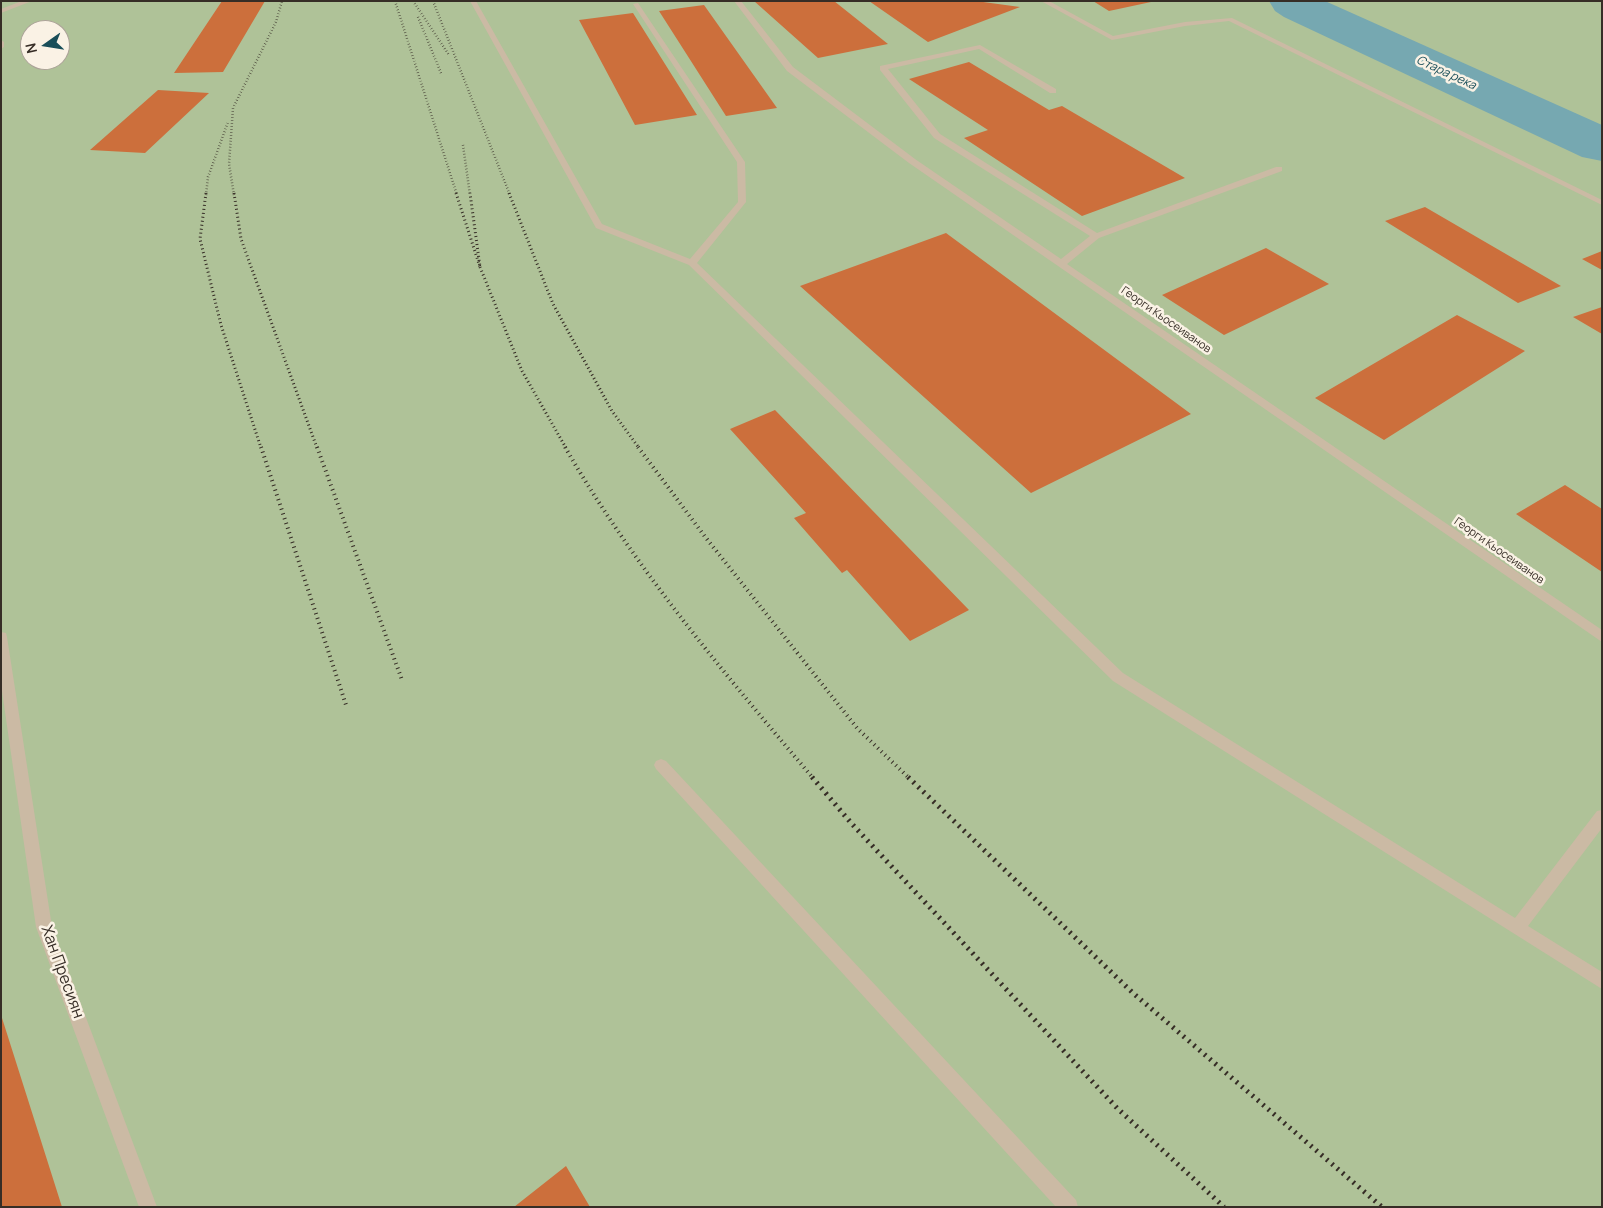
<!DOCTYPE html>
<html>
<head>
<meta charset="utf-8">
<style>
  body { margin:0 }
  #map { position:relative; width:1603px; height:1208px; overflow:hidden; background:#f2e9d8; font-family:Manrope,sans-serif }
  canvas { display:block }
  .frame { position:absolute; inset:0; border:2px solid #362d26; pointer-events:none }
  .north { position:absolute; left:20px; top:20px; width:50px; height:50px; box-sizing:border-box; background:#faf2e5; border:1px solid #aca399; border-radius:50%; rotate:257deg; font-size:14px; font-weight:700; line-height:20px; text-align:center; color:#362d26 }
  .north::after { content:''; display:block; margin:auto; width:18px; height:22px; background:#194e59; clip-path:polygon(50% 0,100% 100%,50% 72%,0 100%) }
</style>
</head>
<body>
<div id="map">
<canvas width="1603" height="1208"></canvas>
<div class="frame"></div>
<div class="north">N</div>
</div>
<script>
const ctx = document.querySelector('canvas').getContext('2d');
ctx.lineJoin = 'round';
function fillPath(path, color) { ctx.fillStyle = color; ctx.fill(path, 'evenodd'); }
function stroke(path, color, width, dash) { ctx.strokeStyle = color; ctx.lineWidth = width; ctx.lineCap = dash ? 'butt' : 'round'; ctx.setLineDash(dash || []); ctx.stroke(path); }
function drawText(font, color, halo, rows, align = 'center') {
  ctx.font = font + ' Manrope,sans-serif'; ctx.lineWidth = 5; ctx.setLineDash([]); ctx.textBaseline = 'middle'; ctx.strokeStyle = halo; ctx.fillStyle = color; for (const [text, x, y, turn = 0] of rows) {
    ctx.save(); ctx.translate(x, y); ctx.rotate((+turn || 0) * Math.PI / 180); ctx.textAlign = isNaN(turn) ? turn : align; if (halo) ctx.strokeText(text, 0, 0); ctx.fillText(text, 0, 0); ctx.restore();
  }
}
fillPath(new Path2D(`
  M1,1H1602V1207H1ZM30,30H60V60H30Z`), '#afc298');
fillPath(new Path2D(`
  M1269,1H1325L1602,125V161L1582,157L1284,17L1275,11Z`), '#76a8b1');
fillPath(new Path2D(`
  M222,1H265L223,72L174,73Z
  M754,1H834L888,44L818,58Z
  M869,1H976L1020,7L928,42Z
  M1093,1H1151V2L1109,11Z
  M704,5L777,108L726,116L659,11Z
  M633,13L697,115L635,125L579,20Z
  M969,62L1049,110L1062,106L1185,178L1082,216L964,138L988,130L909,79Z
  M158,90L209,93L145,153L90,150Z
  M1425,207L1561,286L1518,303L1385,221Z
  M946,233L1191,414L1031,493L800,286Z
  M1266,248L1329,284L1224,335L1162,295Z
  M1602,251V270L1582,259Z
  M1602,307V334L1573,317Z
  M1457,315L1525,351L1384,440L1315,398Z
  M775,410L969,610L910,641L847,570L842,573L794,518L806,513L730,429Z
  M1565,485L1602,509V572L1516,514Z
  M1,1018H2L62,1207H1Z
  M566,1166L590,1207H514Z`), '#cc6f3c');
fillPath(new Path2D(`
  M22,1H32L1,13V9Z
  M470,1H476L602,224L690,259L738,202L737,162L633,4L638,3L745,162L746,202L697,263L1123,673L1515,918L1597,811L1602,810V828L1528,926L1602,972V989L1113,681L689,265L596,228Z
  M734,1H741L793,67L915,159L1061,259L1090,236L934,138L880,70V66L980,45L1056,89V93H1050L979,49L888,69L940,134L1097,233L1276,167H1282V171L1099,238L1067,264L1602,630V642L909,163L787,71Z
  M1041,1H1049L1113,36L1185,22L1232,18L1602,200V205L1229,21L1185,26L1112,40Z
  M1,40L4,42V47L1,49Z
  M1,632L6,633L7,637L52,927L157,1207H139L36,927L1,684Z
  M661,759L666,761L1076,1200L1078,1207H1056L656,769L654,765L656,761Z`), '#cbbaa4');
stroke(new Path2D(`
  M395,1L457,195
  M413,1L449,55
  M433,1L510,195
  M418,17L441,73
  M463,145L470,195
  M206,195L208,177L228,122
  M234,195L229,164L233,108L276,22L282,1`), '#362d26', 2.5, [0.5, 2.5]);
stroke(new Path2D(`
  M206,193L200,239L221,325L261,448
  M234,193L241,239L317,448
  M456,193L480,267L470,193
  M509,193L553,304L612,411L639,448
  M480,267L522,371L566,448`), '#362d26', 3, [1, 3]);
stroke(new Path2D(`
  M261,447L347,708
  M317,447L402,680
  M565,447C634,567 724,673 813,778
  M638,447L706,538L857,728L909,778`), '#362d26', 4, [1, 4]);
stroke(new Path2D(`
  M812,777L852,824L1117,1108L1224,1207
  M908,777L1133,993L1382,1207`), '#362d26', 5, [2, 5]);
drawText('11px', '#362d26', '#faf2e5', [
  ["Георги Кьосеиванов",1166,320,35],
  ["Георги Кьосеиванов",1499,551,35]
]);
drawText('italic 12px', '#194e59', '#faf2e5', [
  ["Стара река",1446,73,25]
]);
drawText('16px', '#362d26', '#faf2e5', [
  ["Хан Пресиян",62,972,70]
]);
</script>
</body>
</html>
